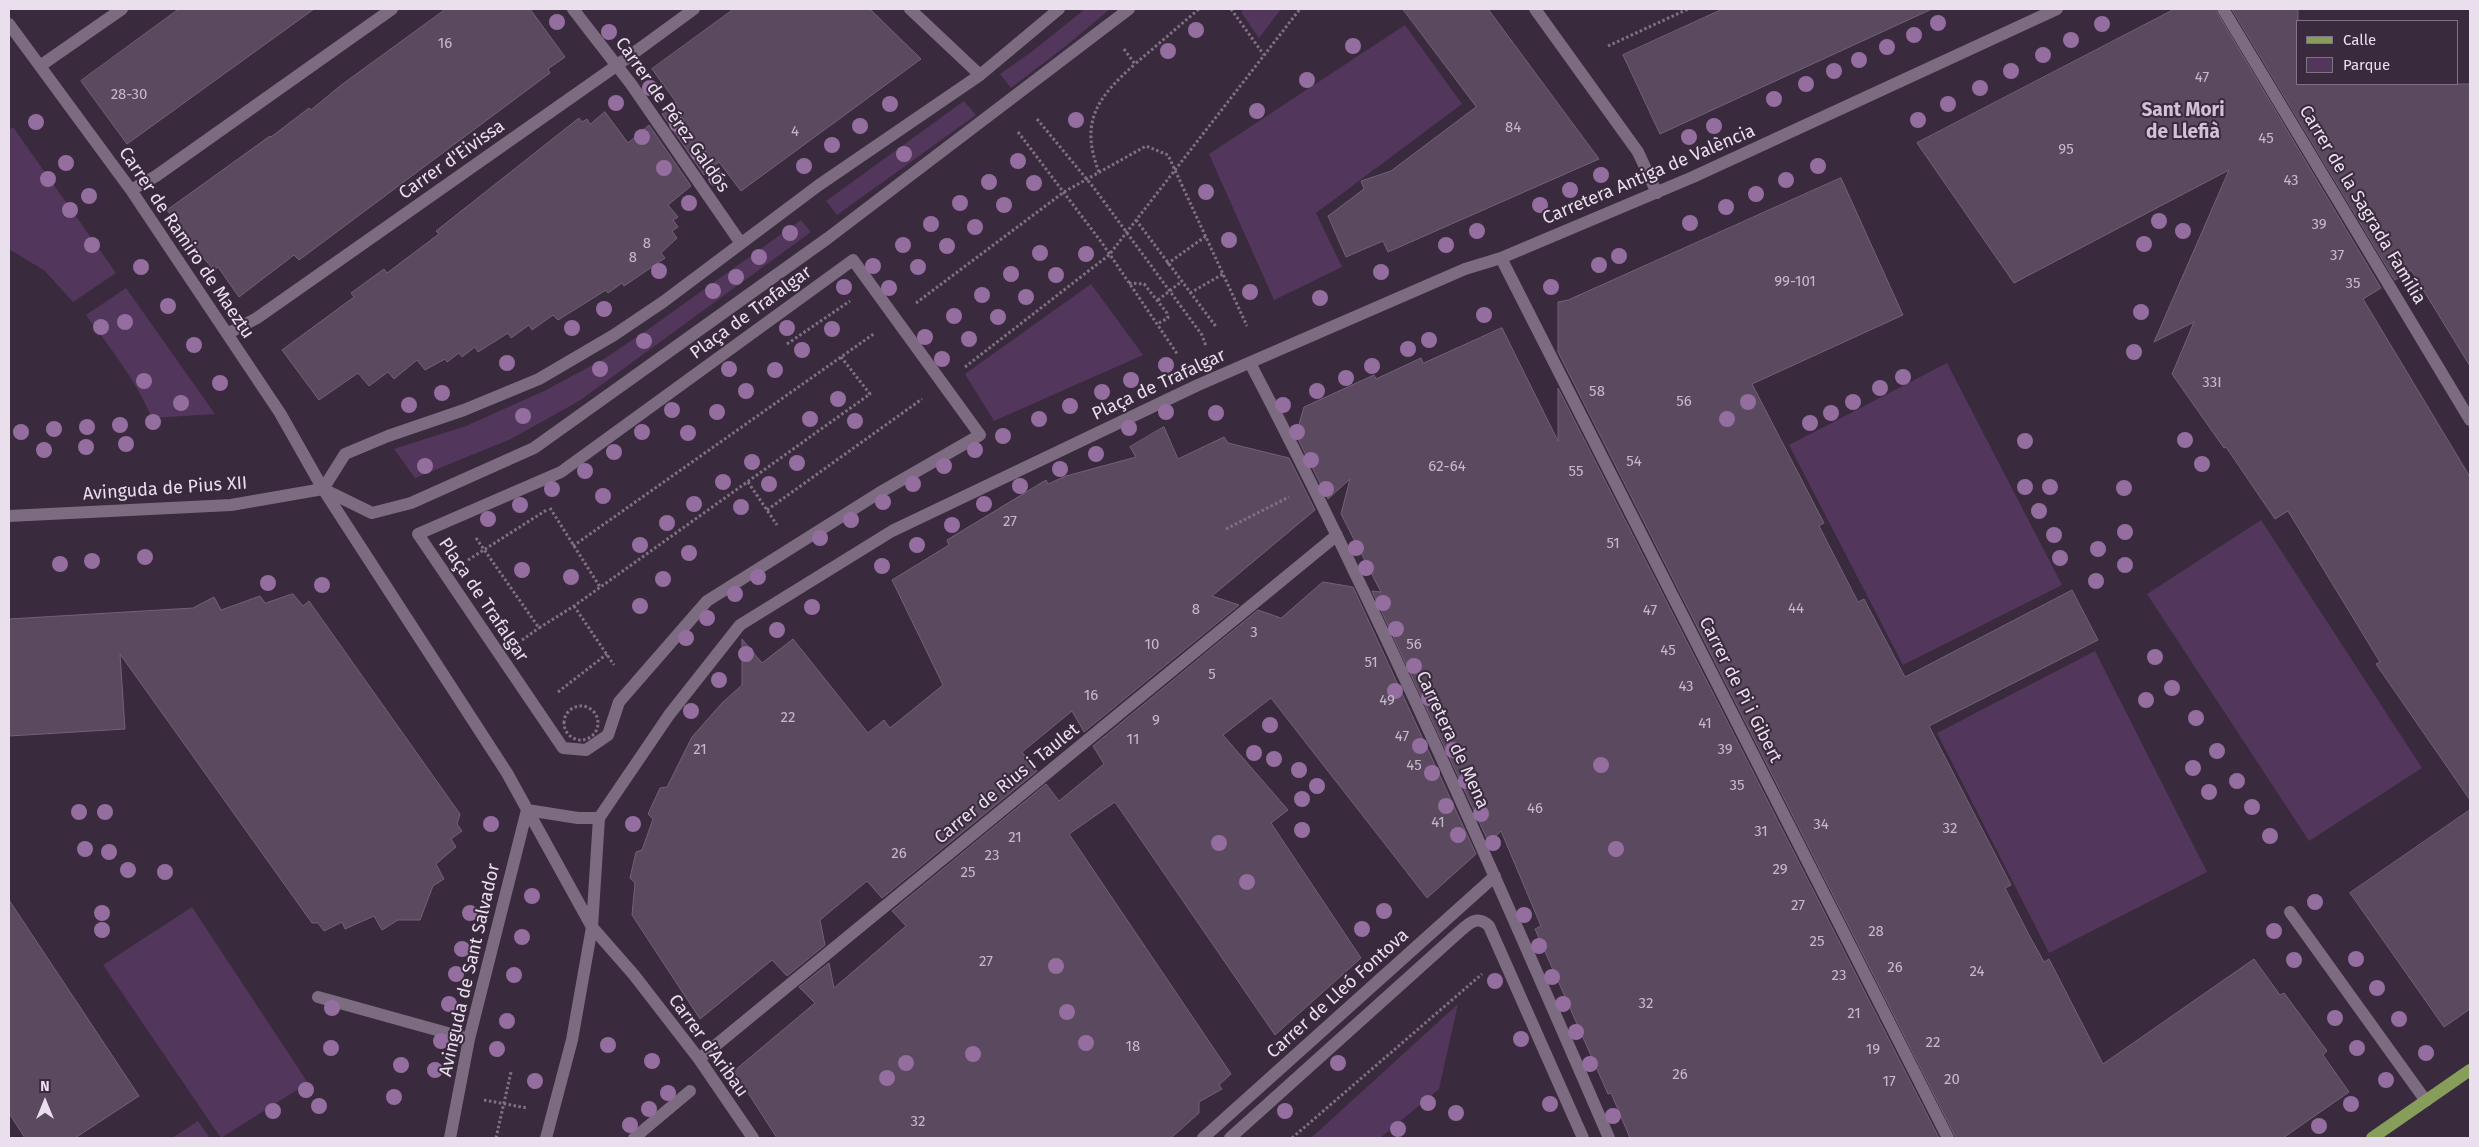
<!DOCTYPE html>
<html>
<head>
<meta charset="utf-8">
<style>
  body { margin:0 }
  #map { position:relative; width:2479px; height:1147px; overflow:hidden; background:#3a2a3e; font-family:"Fira Sans",sans-serif }
  canvas { display:block }
  .frame { position:absolute; inset:0; border:10px solid #eae0ed; pointer-events:none }
  .legend { position:absolute; left:2296px; top:20px; width:162px; height:65px; box-sizing:border-box; background:#3a2a3e; border:1px solid #807384; margin:0; padding:6px 9px; list-style:none; font-size:15px; color:#eae0ed }
  .legend li { display:flex; align-items:center; gap:10px; height:25px }
  .legend b { width:25px; border:1px solid #807384 }
  .north { position:absolute; left:20px; top:1077px; width:50px; height:50px; -webkit-text-stroke:4px #3a2a3e; paint-order:stroke; rotate:0deg; font-size:14px; font-weight:700; line-height:20px; text-align:center; color:#eae0ed }
  .north::after { content:''; display:block; margin:auto; width:18px; height:22px; background:#eae0ed; clip-path:polygon(50% 0,100% 100%,50% 72%,0 100%) }
</style>
</head>
<body>
<div id="map">
<canvas width="2479" height="1147"></canvas>
<div class="frame"></div>
<ul class="legend">
<li><b style="height:6px;background:#879e5b"></b>Calle</li>
<li><b style="height:14px;background:#53365b"></b>Parque</li>
</ul>
<div class="north">N</div>
</div>
<script>
const ctx = document.querySelector('canvas').getContext('2d');
ctx.lineJoin = 'round';
function fillPath(path, color) { ctx.fillStyle = color; ctx.fill(path, 'evenodd'); }
function stroke(path, color, width, dash) { ctx.strokeStyle = color; ctx.lineWidth = width; ctx.lineCap = dash ? 'butt' : 'round'; ctx.setLineDash(dash || []); ctx.stroke(path); }
function drawText(font, color, halo, rows, align = 'center') {
  ctx.font = font + ' "Fira Sans",sans-serif'; ctx.lineWidth = 4; ctx.setLineDash([]); ctx.textBaseline = 'middle'; ctx.strokeStyle = halo; ctx.fillStyle = color; for (const [text, x, y, turn = 0] of rows) {
    ctx.save(); ctx.translate(x, y); ctx.rotate((+turn || 0) * Math.PI / 180); ctx.textAlign = isNaN(turn) ? turn : align; if (halo) ctx.strokeText(text, 0, 0); ctx.fillText(text, 0, 0); ctx.restore();
  }
}
fillPath(new Path2D(`
  M1085,9H1110L1067,45L1011,88L1000,74L1030,53Z
  M1245,9H1281L1259,38L1241,12Z
  M1405,25L1462,104L1316,213L1342,267L1274,300L1209,154Z
  M964,101L976,115L837,215L826,201Z
  M13,127L116,273L73,302L45,271L9,249V130Z
  M801,220L811,232L579,401L511,439L415,478L394,449L466,426L544,391L604,359L650,328Z
  M1091,284L1143,355L994,421L965,374Z
  M126,288L215,414L152,418C136,380 110,348 86,315Z
  M1947,363L2062,585L1903,665L1789,445Z
  M2261,520L2422,768L2309,841L2147,594Z
  M2095,651L2207,872L2049,953L1937,733Z
  M192,907L308,1083L221,1138L103,965Z
  M1458,1004L1439,1089L1380,1138H1311Z
  M198,1121L210,1138H172Z`), '#53365b');
const building = new Path2D(`
  M179,9H314L127,144L81,81Z
  M446,9H530L565,57L548,69L550,73L299,260L294,255L239,297L218,267L214,270L192,245L167,210L270,136L271,137L309,108L311,110L340,86Z
  M734,9H870L921,59L741,191L719,162L704,175L662,114L676,102L652,69Z
  M1403,9H1488L1599,159L1388,252L1383,241L1346,257L1328,216L1364,189L1361,181L1391,171L1476,107Z
  M1723,9H1932L1660,134L1623,55Z
  M2175,9H2215L2381,288L2363,299L2470,477V800L2376,664L2380,662L2288,511L2275,519L2226,447L2224,448L2172,374L2194,322L2154,342L2229,170L2014,283L1917,143Z
  M2232,9H2298V84H2470V366L2411,270L2395,280Z
  M605,112L628,143L649,125L691,186L668,205L678,217L673,220L678,227L672,231L677,238L661,253L665,258L624,286L622,283L608,293L606,290L558,320L553,315L532,330L529,325L511,338L508,333L478,352L475,347L462,357L459,353L447,362L445,359L425,370L417,360L394,379L388,372L369,386L358,373L319,400L282,350L354,297L351,293L384,269L387,273L439,234L436,231L579,118L582,122L587,119L590,124Z
  M1841,178L1903,315L1752,384L1824,523L1819,526L1858,602L1864,599L1905,677L2072,590L2098,640L1929,726L2011,885L2005,888L2029,935L2044,962L2049,959L2103,1064L2254,959L2280,995L2284,993L2327,1051L2323,1055L2349,1092L2283,1138H1956L1558,352V302L1568,300Z
  M1502,328L1558,441V388L1939,1138H1630L1611,1093L1608,1094L1535,929L1541,926L1501,831L1489,843L1372,591L1381,592L1341,514L1350,479L1328,499L1296,435L1304,407L1374,375L1376,379L1421,358L1423,363Z
  M1164,427L1178,459L1224,437L1228,443L1289,458L1315,510L1212,596L1239,605L1084,732L1072,711L1022,752L1037,771L882,898L867,881L820,920L825,945L787,976L772,960L700,1019L632,915L635,883L630,878L636,852L642,850L653,819L648,814L660,788L667,787L692,737L722,703L742,685V639L762,663L793,639L868,733L884,720L890,728L943,685L892,580L949,545L947,540L1046,480L1048,484L1066,476L1136,457L1130,447Z
  M1323,582L1353,587L1476,854L1427,898L1271,698L1223,735L1288,810L1271,823L1361,958L1275,1035L1115,802L1069,834L1231,1074L1219,1085L1222,1089L1199,1102V1113L1171,1138H777L734,1071L815,1003L799,987L829,963L834,988L906,926L892,911L1046,784L1059,801L1104,764L1093,746L1258,610L1281,618Z
  M293,594L303,606L309,601L460,814L457,824L462,831L451,839L456,847L436,864L444,879L433,886L420,920H398L382,930L374,916L345,929L342,922L324,931L318,923H312L120,654L125,729L9,736V619L193,608L214,597L221,610L260,596L265,603Z
  M2470,810V1009L2444,1027L2350,893Z
  M9,900L139,1096L75,1138H25L9,1113Z`);
fillPath(building, '#5a495f');
stroke(building, '#726177', 1);
stroke(new Path2D(`
  M1231,9L1264,55
  M1608,46L1688,9
  M1124,49L1135,64L1199,9
  M1037,119L1094,188L1202,335L1206,346
  M1018,132L1102,243L1178,355
  M1099,172C1079,121 1098,97 1135,64
  M1136,220L1217,328
  M1167,264L1206,236
  M1129,283L1144,284L1167,313L1168,318L1157,324
  M1190,293L1223,274
  M1158,300L1181,282
  M916,303L1064,192L1146,146L1168,155L1247,326
  M787,344L850,301
  M965,367L1109,255L1300,9
  M748,482L777,525
  M550,508L600,587
  M767,510L922,399
  M1226,529L1289,497
  M476,538L539,628L574,606L870,394L841,357
  M573,546L875,333
  M468,560L548,509
  M574,606L614,665
  M522,640L539,628
  M558,692L607,654
  M564 723a17 17 0 1 1 34 0a17 17 0 1 1-34 0Z
  M484,1100L527,1108
  M496,1138L511,1072
  M1292,1138L1482,974`), '#807284', 3, [2.5, 2.5]);
stroke(new Path2D(`
  M573,9L631,84L740,242
  M910,9L980,75
  M1535,9L1638,152L1657,193
  M2223,9L2470,420
  M9,24L131,190L280,413L323,489L507,773L592,927L634,975L699,1059L753,1138
  M40,66L122,9
  M131,190L156,176L392,9
  M1501,258L1948,1138
  M853,260L980,435L879,493L707,601L619,702L608,735L586,750L563,748L418,534L561,472Z
  M227,334L257,318L616,66L694,9
  M1250,363C1382,616 1496,877 1609,1138
  M323,489L345,454L388,436L464,410L539,379L614,335L663,302L819,185L980,75L1059,9
  M325,490L372,513L411,503L534,448L828,238L1129,9
  M9,516L231,505L323,489
  M527,810L578,818H599
  M2290,912L2426,1101
  M318,997L469,1039
  M699,1059L1337,535
  M450,1138L469,1039L527,810
  M546,1138L572,1040L592,927L599,818L669,715L740,625L892,531L1198,385L1465,269L1501,258L1693,177L2057,9
  M634,1138L690,1091
  M1203,1138L1495,876
  M1230,1138L1458,933C1468,924 1477,914 1489,926L1583,1138`), '#7c6b81', 12);
stroke(new Path2D(`
  M2372,1138L2470,1070`), '#879e5b', 12);
ctx.fillStyle = '#956ea0';
for (const [x, y] of [
  [557,22],
  [1938,23],
  [2102,24],
  [1196,30],
  [609,32],
  [1914,35],
  [2071,40],
  [1353,46],
  [1887,47],
  [1168,51],
  [2043,55],
  [1859,60],
  [1834,71],
  [2011,71],
  [1307,80],
  [1806,84],
  [650,88],
  [1980,88],
  [1774,99],
  [616,103],
  [890,104],
  [1948,104],
  [1257,111],
  [1076,120],
  [1918,120],
  [36,122],
  [677,124],
  [860,126],
  [1714,126],
  [642,137],
  [1689,137],
  [832,145],
  [698,153],
  [904,154],
  [1018,161],
  [66,163],
  [804,166],
  [1818,166],
  [664,168],
  [1601,175],
  [716,178],
  [48,179],
  [1786,180],
  [989,182],
  [1034,183],
  [1570,190],
  [1206,192],
  [1756,194],
  [89,196],
  [689,203],
  [960,203],
  [1004,205],
  [1540,205],
  [1726,207],
  [70,210],
  [2159,221],
  [1690,223],
  [931,224],
  [975,227],
  [1477,231],
  [2183,231],
  [790,233],
  [1229,240],
  [2144,244],
  [92,245],
  [903,245],
  [1446,245],
  [947,246],
  [1040,253],
  [1086,254],
  [1619,256],
  [759,257],
  [1599,265],
  [873,266],
  [141,267],
  [918,267],
  [659,271],
  [1381,272],
  [1011,274],
  [1056,275],
  [736,277],
  [844,287],
  [1551,287],
  [889,288],
  [713,291],
  [1250,292],
  [982,295],
  [1026,297],
  [1320,298],
  [168,306],
  [604,309],
  [2141,312],
  [1484,315],
  [954,316],
  [998,317],
  [125,322],
  [101,327],
  [572,328],
  [787,328],
  [832,329],
  [925,337],
  [969,339],
  [1429,340],
  [644,341],
  [194,345],
  [1408,349],
  [802,350],
  [2134,352],
  [942,359],
  [507,363],
  [1166,365],
  [1372,366],
  [600,369],
  [729,369],
  [775,370],
  [1903,377],
  [1346,378],
  [1131,380],
  [144,381],
  [220,383],
  [1880,388],
  [746,391],
  [1317,391],
  [1102,392],
  [442,393],
  [838,399],
  [1748,402],
  [1853,402],
  [181,403],
  [409,405],
  [1283,405],
  [1070,406],
  [672,410],
  [717,412],
  [1166,412],
  [1216,413],
  [1831,413],
  [523,416],
  [810,419],
  [1039,419],
  [1727,419],
  [855,421],
  [153,422],
  [1810,423],
  [120,425],
  [87,427],
  [1129,428],
  [54,429],
  [21,432],
  [642,432],
  [1297,432],
  [688,433],
  [1003,436],
  [2185,440],
  [2025,441],
  [126,444],
  [86,447],
  [44,450],
  [975,450],
  [614,452],
  [1096,454],
  [1311,460],
  [752,462],
  [797,463],
  [2202,464],
  [425,466],
  [944,466],
  [1060,469],
  [585,471],
  [723,482],
  [769,484],
  [913,484],
  [1020,486],
  [2025,487],
  [2050,487],
  [2124,488],
  [552,489],
  [1326,489],
  [603,496],
  [883,502],
  [694,504],
  [984,504],
  [520,505],
  [741,507],
  [2039,511],
  [488,519],
  [851,520],
  [667,523],
  [952,525],
  [2125,532],
  [2054,535],
  [820,538],
  [640,545],
  [917,545],
  [1356,548],
  [2098,549],
  [689,553],
  [145,557],
  [2060,558],
  [92,561],
  [60,564],
  [2125,565],
  [882,566],
  [1366,568],
  [522,570],
  [571,577],
  [758,577],
  [663,579],
  [2096,581],
  [268,583],
  [322,585],
  [735,594],
  [1383,603],
  [640,606],
  [812,607],
  [707,618],
  [1396,629],
  [777,630],
  [686,638],
  [746,654],
  [2155,657],
  [1414,666],
  [719,680],
  [2172,688],
  [1395,691],
  [1429,698],
  [2146,700],
  [691,711],
  [2196,718],
  [1270,725],
  [1420,746],
  [1453,750],
  [2217,751],
  [1254,753],
  [1274,759],
  [1601,765],
  [2193,768],
  [1299,770],
  [1432,773],
  [1466,781],
  [2237,781],
  [1317,786],
  [2209,792],
  [1302,799],
  [1446,806],
  [2252,807],
  [79,812],
  [105,812],
  [1481,814],
  [491,824],
  [633,824],
  [1302,830],
  [1458,835],
  [2270,836],
  [1219,843],
  [1493,843],
  [85,849],
  [1616,849],
  [109,852],
  [128,870],
  [165,872],
  [1247,882],
  [532,896],
  [2315,902],
  [1384,911],
  [102,913],
  [470,913],
  [1524,915],
  [1362,929],
  [102,930],
  [2274,931],
  [522,937],
  [1539,946],
  [462,949],
  [2356,959],
  [2294,960],
  [1056,966],
  [456,974],
  [514,975],
  [1552,977],
  [1495,981],
  [2377,988],
  [449,1004],
  [1563,1004],
  [332,1008],
  [1067,1012],
  [2335,1018],
  [2399,1019],
  [507,1021],
  [1576,1032],
  [1521,1039],
  [441,1041],
  [1086,1043],
  [608,1045],
  [331,1048],
  [2357,1048],
  [497,1049],
  [2426,1053],
  [973,1054],
  [652,1061],
  [906,1063],
  [1338,1063],
  [1590,1064],
  [401,1065],
  [435,1070],
  [887,1078],
  [2386,1080],
  [535,1081],
  [306,1090],
  [668,1093],
  [394,1097],
  [1428,1103],
  [1550,1104],
  [2351,1104],
  [319,1106],
  [649,1109],
  [273,1111],
  [1285,1111],
  [1456,1113],
  [1613,1116],
  [630,1125],
  [2319,1126],
  [1398,1129]
]) { ctx.beginPath(); ctx.arc(x, y, 8, 0, 2 * Math.PI); ctx.fill(); }
drawText('15px', '#c6baca', null, [
  ["16",445,44],
  ["47",2202,78],
  ["28-30",129,95],
  ["84",1513,128],
  ["4",795,132],
  ["45",2266,139],
  ["95",2066,150],
  ["43",2291,181],
  ["39",2319,225],
  ["8",647,244],
  ["37",2337,256],
  ["8",633,258],
  ["99-101",1795,282],
  ["35",2353,284],
  ["33I",2212,383],
  ["58",1597,392],
  ["56",1684,402],
  ["54",1634,462],
  ["62-64",1447,467],
  ["55",1576,472],
  ["27",1010,522],
  ["51",1613,544],
  ["44",1796,609],
  ["8",1196,610],
  ["47",1650,611],
  ["3",1254,633],
  ["10",1152,645],
  ["56",1414,645],
  ["45",1668,651],
  ["51",1371,663],
  ["5",1212,675],
  ["43",1686,687],
  ["16",1091,696],
  ["49",1387,701],
  ["22",788,718],
  ["9",1156,721],
  ["41",1705,724],
  ["47",1402,737],
  ["11",1133,740],
  ["21",700,750],
  ["39",1725,750],
  ["45",1414,766],
  ["35",1737,786],
  ["46",1535,809],
  ["41",1438,823],
  ["34",1821,825],
  ["32",1950,829],
  ["31",1761,832],
  ["21",1015,838],
  ["26",899,854],
  ["23",992,856],
  ["29",1780,870],
  ["25",968,873],
  ["27",1798,906],
  ["28",1876,932],
  ["25",1817,942],
  ["27",986,962],
  ["26",1895,968],
  ["24",1977,972],
  ["23",1839,976],
  ["32",1646,1004],
  ["21",1854,1014],
  ["22",1933,1043],
  ["18",1133,1047],
  ["19",1873,1050],
  ["26",1680,1075],
  ["20",1952,1080],
  ["17",1889,1082],
  ["32",918,1122]
]);
drawText('18px', '#eae0ed', '#3a2a3e', [
  ["Carrer de Pérez Galdós",672,115,55],
  ["Carrer d'Eivissa",452,160,-35],
  ["Carretera Antiga de València",1649,175,-23],
  ["Carrer de la Sagrada Família",2362,205,59],
  ["Carrer de Ramiro de Maeztu",186,243,56],
  ["Plaça de Trafalgar",751,313,-36],
  ["Plaça de Trafalgar",1159,385,-25],
  ["Avinguda de Pius XII",165,489,-4],
  ["Plaça de Trafalgar",483,600,56],
  ["Carrer de Pi i Gibert",1740,690,63],
  ["Carretera de Mena",1452,740,65],
  ["Carrer de Rius i Taulet",1007,784,-39],
  ["Avinguda de Sant Salvador",470,970,-77],
  ["Carrer de Lleó Fontova",1338,994,-42],
  ["Carrer d'Aribau",708,1046,54]
]);
drawText('bold 19px', '#d4c0d9', '#3a2a3e', [
  ["Sant Mori",2183,111],
  ["de Llefià",2183,133]
]);
</script>
</body>
</html>
